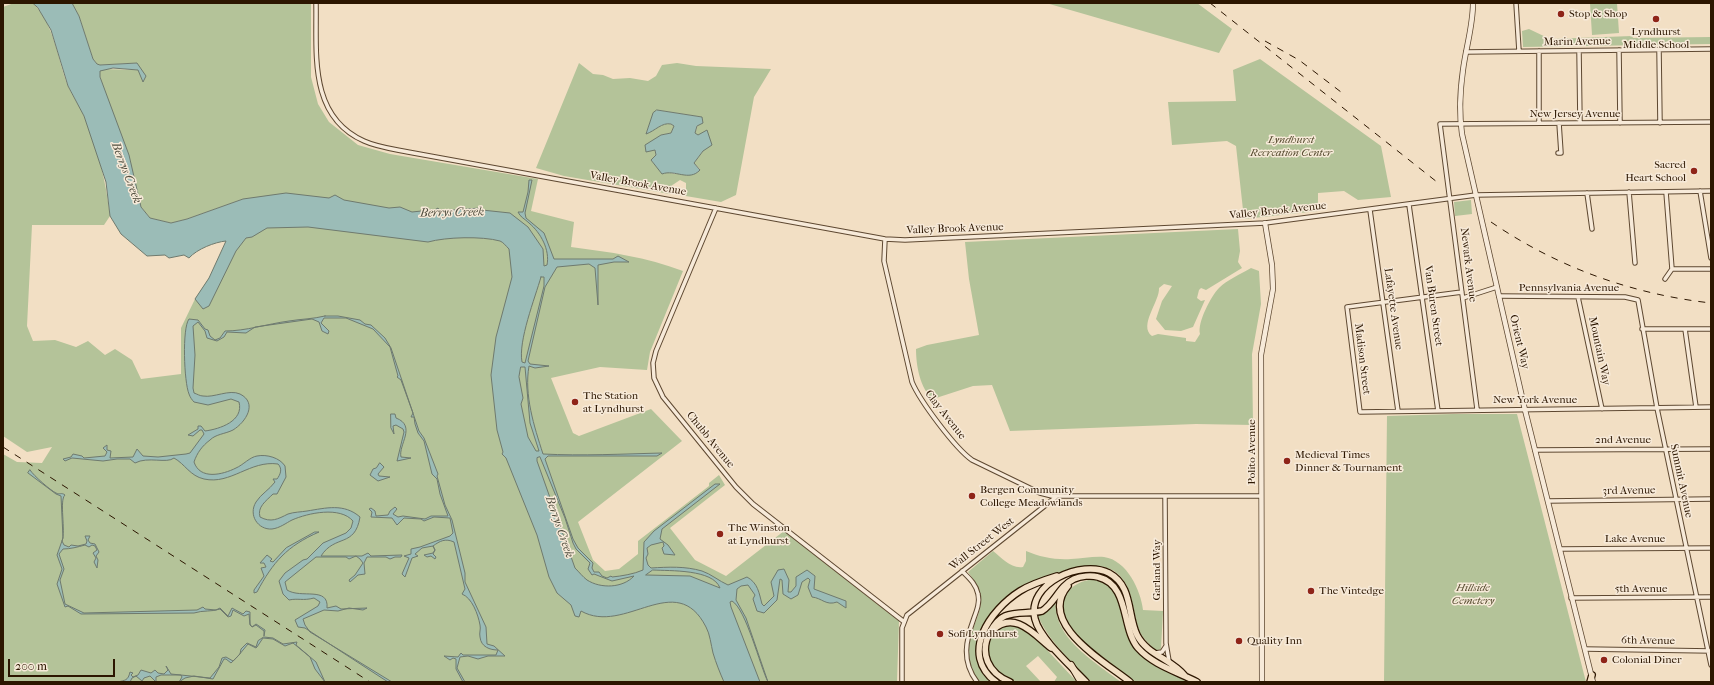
<!DOCTYPE html>
<html>
<head>
<meta charset="utf-8">
<style>
  body { margin:0 }
  #map { position:relative; width:1714px; height:685px; overflow:hidden; background:#f2dfc4; font-family:"IM FELL French Canon",serif }
  canvas { display:block }
  .frame { position:absolute; inset:0; border:4px solid #2c1600; pointer-events:none }
  .scale { position:absolute; left:8px; top:659px; width:107px; height:18px; box-sizing:border-box; border:2px solid #2c1600; border-top:0; padding-left:5px; font-size:12px; line-height:14px; white-space:nowrap; color:#2c1600; -webkit-text-stroke:3px #f7ead9; paint-order:stroke }
</style>
</head>
<body>
<div id="map">
<canvas width="1714" height="685"></canvas>
<div class="frame"></div>
<div class="scale">200 m</div>
</div>
<script>
const ctx = document.querySelector('canvas').getContext('2d');
ctx.lineJoin = 'round';
function fillPath(path, color) { ctx.fillStyle = color; ctx.fill(path, 'evenodd'); }
function stroke(path, color, width, dash) { ctx.strokeStyle = color; ctx.lineWidth = width; ctx.lineCap = dash ? 'butt' : 'round'; ctx.setLineDash(dash || []); ctx.stroke(path); }
function drawText(font, color, halo, rows, align = 'center') {
  ctx.font = font + ' "IM FELL French Canon",serif'; ctx.lineWidth = 3; ctx.setLineDash([]); ctx.textBaseline = 'middle'; ctx.strokeStyle = halo; ctx.fillStyle = color; for (const [text, x, y, turn = 0] of rows) {
    ctx.save(); ctx.translate(x, y); ctx.rotate((+turn || 0) * Math.PI / 180); ctx.textAlign = isNaN(turn) ? turn : align; if (halo) ctx.strokeText(text, 0, 0); ctx.fillText(text, 0, 0); ctx.restore();
  }
}
fillPath(new Path2D(`
  M14,3H33C55,26 57,58 68,86C73,97 80,106 84,116C98,148 106,182 110,216L104,225H32L27,326L33,341L55,340L76,347L88,341L105,355L115,349L132,360L141,379L181,374V328L195,299L209,278L227,241L243,199L187,219L171,223L150,218L141,207L100,77V70L104,69L138,70L137,63L100,65L97,64L93,59L79,16L72,3H311V77L318,104L329,122L358,145L390,154L538,179L531,211L574,222L571,247C610,252 646,257 683,271L650,352L647,370L600,367L551,378L573,433L579,436L651,409L682,441L578,522L593,560L605,571L619,569L638,554V541L709,486V483L719,475L725,485L670,528L695,560L726,576L784,531L899,621L897,682H3V454L17,462L42,463L52,447L27,452L3,436V7Z
  M1046,3H1197L1232,29L1219,53Z
  M1590,3H1617L1619,33L1592,35Z
  M1529,29L1550,39L1632,36L1633,38L1711,37V44L1523,47L1522,31Z
  M1260,59L1381,146L1391,197L1358,200L1344,191L1318,193V211L1244,219L1236,146L1227,141L1172,145L1168,102L1236,101L1233,70Z
  M579,63L593,74L603,75L613,79L630,78L648,81L656,76L662,65L677,63L696,66L771,69L754,97L736,195L721,202L674,194L686,190V183L680,180L671,186L670,194L564,176L536,168ZM657,110L701,117L695,133L703,151L694,163L700,169L697,173L674,174L668,172L662,173L651,160L656,155L655,150H650L661,135L671,133L674,126C665,119 655,131 646,133Z
  M1471,200L1472,214L1455,216L1454,202Z
  M1238,229L1240,251L1238,262L1242,268L1206,290L1201,288L1199,290L1197,298L1201,301L1205,300L1193,327L1181,331L1165,330L1156,319L1162,301L1172,286L1164,284L1159,288C1160,301 1138,326 1152,336L1158,334L1186,338V341L1195,342L1200,334C1197,323 1211,296 1219,288C1227,280 1241,274 1251,268L1259,271L1261,304L1252,354L1253,425L1196,424L1010,431L992,385L973,386L933,399C920,389 916,365 916,349L927,345L979,335L969,279L965,242Z
  M1453,414H1517L1586,682H1384L1387,416Z
  M993,551C1002,558 1011,569 1023,567L1026,561V551C1040,557 1055,560 1071,559C1082,559 1093,556 1104,557C1127,560 1141,591 1143,610L1163,611L1161,649L1156,651C1150,645 1142,638 1139,630C1132,610 1133,579 1110,569C1099,564 1088,567 1077,569C1039,576 1004,591 984,625C978,636 975,645 977,657C980,667 984,676 993,682H979C964,659 968,642 977,618C980,610 982,602 980,594C978,585 973,579 968,572Z
  M1094,579C1098,581 1104,583 1108,585C1123,596 1121,629 1132,645C1144,663 1169,672 1188,682C1174,682 1148,685 1135,682C1128,680 1117,669 1111,663C1092,648 1052,625 1066,595C1072,584 1082,581 1094,579Z
  M1056,598C1051,637 1094,661 1121,682H1091C1072,662 1049,642 1038,616L1049,610Z
  M1011,624L1022,627L1034,636L1077,682H1054L1057,677L1038,656L1026,666L1041,682C1033,682 1024,684 1016,682C996,678 980,654 992,635C996,629 1004,626 1011,624Z`), '#b4c399');
const water = new Path2D(`
  M33,3H72L79,16L93,59L97,64L100,65L137,63L146,76L143,82L138,70L113,68L100,71V77L129,155L141,207L150,218L171,223L187,219L243,199L286,193L329,198L335,195L344,200L389,208L400,207L412,212L431,210V212L438,208L440,211L480,208L482,210L510,213L528,227L543,249L544,266L547,265C550,250 541,233 529,223C525,219 520,217 518,212H523L528,192L529,180H532L525,213L526,218L544,233L554,259H613L618,256L629,262H614L598,265V305L595,268L589,264L557,267L545,287L528,361L530,364L549,366L535,368L529,366C524,395 534,426 543,454C582,456 622,454 662,453L657,456H548L545,459L573,539L578,548L593,563L592,568L594,572H599L602,576L607,578L611,576L612,577C622,576 634,574 643,570L644,542L654,531L715,484H720L662,529L660,539L668,545L675,555L664,554L662,548L664,546L663,542L651,545L647,548L648,554L646,558L648,565L651,568C668,567 685,566 702,571C711,574 719,581 728,585L747,577C758,583 759,593 762,604L764,606L774,596L771,582L778,570L784,569L789,580L788,592H791L796,586V577L807,570L815,576L814,589L846,601V608L837,602C826,606 822,598 812,597L808,587L810,580L808,578L802,582L798,595L791,599L783,594L782,580L780,579L777,600L764,613L757,611L753,599L755,595L748,585L741,586L737,589L736,600L746,618L768,682C760,666 746,609 732,601L730,602L731,607L760,682H724C720,673 716,663 713,653C711,645 710,634 706,627C676,568 625,636 581,611L579,617L575,616L571,605L557,593L549,577L537,535L506,458L502,454L503,452L497,430L491,375L496,337L512,277L509,249C506,246 503,242 500,241C482,236 446,237 428,242L308,227L267,228L252,237L246,238L236,251L209,306L203,309L195,299L209,278L226,241C215,242 197,249 189,258L184,255L169,258L165,255L147,256L121,234L110,216L106,182L84,116L68,86L51,30L38,8ZM541,277H544V286L525,363L522,362C518,341 535,298 541,277ZM521,367H525L530,423L539,451H536L528,437L521,404L523,398L519,377ZM540,457L565,518L573,543L576,549L590,563L588,569L592,575L594,574L612,581L634,576C623,588 601,589 587,580C583,577 579,572 575,568L537,461V458ZM653,570C670,571 713,569 720,588L690,576L646,575Z
  M657,110L702,117L703,123L697,126L695,133L698,135L707,130L712,145L703,151L694,163L700,170C689,182 675,169 662,174L651,160L656,155L655,150L646,152L645,145L661,135L671,133L674,126L671,124C662,122 655,131 646,134L653,113Z
  M325,316H338L360,320L365,324L371,325L385,338L391,348L419,431L424,438L438,474L437,476L445,505L452,520L465,573V582L486,627L487,644L494,646L505,656H488L478,659L468,656L460,657L457,668L465,682H463L456,669V659L453,658L450,660L444,656L458,657L461,653L463,655H496L498,650C490,650 481,647 480,637C479,633 481,629 480,625C478,614 472,598 462,594L465,589L454,542C445,538 440,541 433,546L435,550L433,554L436,557L435,559L431,556L427,557L424,555L433,553L435,550L433,546L422,548L415,554L418,556L412,558L405,577L402,574L409,558L404,556L411,554V549L420,547L450,536L453,533L450,518L434,517L424,521L421,519L404,518L397,525L392,518L371,517L372,512L369,509L371,508L375,511L376,516L388,515L390,511L395,507L397,509L393,514L398,517L403,516L425,519L431,516H448L440,494L437,479L432,474L424,441L418,433L415,424L414,417H411L413,413L401,380L397,377L398,376L390,347L373,329L346,318H324L321,323L329,331L328,334L322,331L319,322L312,319L255,327L246,333L227,332L224,337L217,341L207,338L205,331L198,322L193,326L195,355L193,388L194,393C197,394 200,396 203,396C214,398 229,389 240,394C258,403 246,422 233,430C225,434 216,434 210,440C202,446 197,453 194,462C200,480 222,475 236,468C243,465 250,457 257,456C267,454 280,458 285,466L286,477L277,494H273C266,501 257,507 260,517C271,523 278,519 288,514C294,512 301,512 307,511C326,508 344,503 360,517C355,548 335,534 321,556H362L368,553L371,556L402,555L401,557H395L390,559L386,557H367L364,563L365,574L358,575L350,582L349,580L355,575L363,563L360,559L356,556L349,559L346,557H316L285,582L287,590C301,599 329,586 327,608L336,606L341,609L367,608L363,610L349,608L338,611L324,610L303,619L305,625L310,632L392,682H388L305,628L298,627L295,620L318,606L320,602L314,598C303,601 298,598 289,600L283,594L279,581L285,573L303,560L307,559L323,543L346,533L351,528L353,521C340,506 308,513 292,520C286,523 280,528 272,529C258,530 248,515 256,502C261,494 269,490 275,482L273,479H277C280,475 283,469 278,464C250,460 231,485 204,479C190,476 185,464 174,458C167,464 148,456 135,463L130,459H117L103,461L72,458L65,461L63,459L71,457L73,454L82,456L84,458L105,456L107,452L103,448L107,445V450L111,451L110,458L133,457L137,449L143,456L158,457L186,454L190,453L204,434L202,430H200L193,436L188,435L198,429V426H201L205,431C220,429 244,421 239,402L231,399L208,405L194,402C192,400 190,397 189,394C184,382 182,328 189,319L198,320L205,329L208,330L210,336L215,340L220,338L225,331C246,331 267,324 289,321C301,319 313,319 325,316Z
  M391,414H395L396,418C417,426 398,445 401,457L411,458L397,461L404,432L403,429L396,425L393,426L394,434L391,428Z
  M380,463L384,467L378,474L379,476L390,477L378,481L370,475L373,469L376,468Z
  M30,470C34,476 50,490 56,493C60,495 61,492 65,495C59,500 66,531 62,541L64,545L69,547L71,545L78,546L86,544L87,541L85,536H90L88,540L90,543L95,544L99,552L96,556L98,560L97,568L94,562L96,558L93,553L97,550L95,546L92,545L89,547L85,545C78,547 70,549 63,549L59,554L64,569L60,580L65,604L84,613L197,610L203,607L205,609L216,610L220,608L228,616L232,608L243,614L246,611L250,612V624L252,627L256,624L265,630L264,636V631L256,625L252,627L250,625L249,614L244,616L233,610L231,616L228,617L220,609C212,612 203,610 194,613L81,614L68,606L65,607L57,584L62,569L57,555L63,538L61,496L56,494L28,473Z
  M315,532H319C287,546 273,562 257,592L254,593V590L264,576L261,568L266,567L264,563H260L267,555L272,559L270,561L273,562L286,548Z
  M264,637L273,638L283,644L297,642L296,645L316,662L325,682L315,669L310,657L293,643L285,646L273,639L263,638L257,647L256,648L248,644C242,651 238,657 231,663L226,659H224L213,679L194,676L185,678L179,682L182,677L181,675H161L156,677V682L150,676L144,678L142,681L136,676L132,678L130,682H118C125,680 128,681 130,672L133,673L131,675L133,677L138,675L141,670L151,673L155,670L158,673L164,674L168,670L166,666L171,674L210,678L219,667L222,658L226,657L233,661L240,654L241,649L247,643L256,647L258,641Z`);
fillPath(water, '#9bbcb7');
stroke(water, '#6f7a6e', 1);
const minor = new Path2D(`
  M316,3C317,53 308,116 364,141C377,147 393,149 408,152L885,239L905,240L1265,223L1476,195L1711,191
  M1516,3L1519,51
  M1619,50L1620,123
  M1659,50L1660,123
  M1579,51L1580,123
  M1466,52L1711,49
  M1539,123V51
  M1558,153H1561L1559,123
  M1700,191L1711,258
  M1629,192L1635,263
  M1587,193L1592,229
  M1409,205L1438,411
  M716,208L656,351L653,363L654,378L663,397L736,487L753,504L903,621
  M1370,210L1398,411
  M885,239L884,261L912,382C920,401 955,448 972,460L1040,493L1052,496H1261
  M1672,269H1711
  M1665,279L1672,269L1666,192
  M1462,292L1347,307L1360,412L1711,407
  M1499,296L1625,297L1638,300L1657,408L1711,665
  M1578,297L1602,409
  M1463,298L1497,287
  M1642,329H1711
  M1685,329L1696,407
  M1477,409L1440,124L1711,122
  M1535,450L1711,449
  M1165,497L1166,643L1169,661
  M1548,501L1711,499
  M1560,549L1711,548
  M962,571C969,578 976,584 978,594C980,602 977,610 974,618C966,640 961,661 977,682
  M1571,598L1711,597
  M1585,649L1711,651
  M1155,653L1162,652L1166,646
  M902,682V628L907,615L1056,497`);
const tertiary = new Path2D(`
  M1473,3C1473,26 1466,47 1463,70C1460,91 1459,113 1462,134L1525,410L1593,682
  M1262,682L1261,355L1273,289L1272,265L1265,223`);
const primary = new Path2D(`
  M1068,586C1036,623 1105,662 1130,682
  M993,630C1014,610 1034,634 1051,648
  M996,682C959,654 990,610 1020,591C1031,584 1044,580 1057,576
  M1010,682C988,673 979,653 990,632C994,625 998,619 1005,616C1016,611 1030,614 1042,611C1055,603 1059,586 1074,579C1081,576 1091,575 1098,577C1130,585 1121,628 1138,648C1153,665 1178,672 1197,682
  M1086,682C1072,667 1040,639 1035,619C1026,583 1082,559 1109,573C1133,586 1127,614 1137,635C1147,655 1172,659 1185,676
  M1590,682L1592,675`);
const motorway = new Path2D(`
  M1071,665L1081,682`);
stroke(minor, '#5e4831', 5.5);
stroke(tertiary, '#5e4831', 6);
stroke(primary, '#2c1600', 8);
stroke(motorway, '#2c1600', 8);
stroke(minor, '#f7ead9', 3.5);
stroke(tertiary, '#f7ead9', 4.5);
stroke(primary, '#f2dfc4', 5.5);
stroke(motorway, '#f2dfc4', 6);
stroke(new Path2D(`
  M1210,3L1437,182
  M1265,41L1299,60L1341,92
  M1491,222C1557,267 1631,294 1711,303
  M3,447L370,682`), '#2c1600', 1, [7, 7]);
for (const [x, y, r, color] of [
  [1561,14,4,"#8f2418"],
  [1656,19,4,"#8f2418"],
  [1694,171,4,"#8f2418"],
  [575,402,4,"#8f2418"],
  [1287,461,4,"#8f2418"],
  [972,496,4,"#8f2418"],
  [720,534,4,"#8f2418"],
  [1311,591,4,"#8f2418"],
  [940,634,4,"#8f2418"],
  [1239,641,4,"#8f2418"],
  [1604,660,4,"#8f2418"]
]) { const dot = new Path2D(); dot.arc(x, y, r, 0, 2 * Math.PI); ctx.fillStyle = color; ctx.fill(dot); stroke(dot, '#f7ead9', 1.5); }
drawText('11px', '#2c1600', '#f7ead9', [
  ["Stop & Shop",1569,14],
  ["Lyndhurst",1656,32,"center"],
  ["Middle School",1656,45,"center"],
  ["Sacred",1686,165,"right"],
  ["Heart School",1686,178,"right"],
  ["The Station",583,396],
  ["at Lyndhurst",583,409],
  ["Medieval Times",1295,455],
  ["Dinner & Tournament",1295,468],
  ["Bergen Community",980,490],
  ["College Meadowlands",980,503],
  ["The Winston",728,528],
  ["at Lyndhurst",728,541],
  ["The Vintedge",1319,591],
  ["Sofi Lyndhurst",948,634],
  ["Quality Inn",1247,641],
  ["Colonial Diner",1612,660]
], 'left');
drawText('11px', '#2c1600', '#f7ead9', [
  ["Marin Avenue",1577,42,-1],
  ["New Jersey Avenue",1575,114],
  ["Valley Brook Avenue",638,184,10],
  ["Valley Brook Avenue",1278,211,-6],
  ["Valley Brook Avenue",955,229,-2],
  ["Newark Avenue",1468,265,83],
  ["Pennsylvania Avenue",1569,288],
  ["Van Buren Street",1433,306,82],
  ["Lafayette Avenue",1393,309,82],
  ["Orient Way",1519,342,77],
  ["Mountain Way",1599,351,78],
  ["Madison Street",1362,359,83],
  ["New York Avenue",1535,400],
  ["Clay Avenue",945,415,52],
  ["Chubb Avenue",710,440,51],
  ["2nd Avenue",1623,440],
  ["Polito Avenue",1252,452,-90],
  ["Summit Avenue",1681,481,78],
  ["3rd Avenue",1629,491,-1],
  ["Lake Avenue",1635,539],
  ["Wall Street West",982,544,-38],
  ["Garland Way",1157,570,-90],
  ["5th Avenue",1641,589],
  ["6th Avenue",1648,641,1]
]);
drawText('italic 11px', '#554a2e', '#f7ead9', [
  ["Lyndhurst",1291,140],
  ["Recreation Center",1291,153],
  ["Hillside",1473,588],
  ["Cemetery",1473,601]
]);
drawText('italic 12px', '#535040', '#f7ead9', [
  ["Berrys Creek",126,173,69],
  ["Berrys Creek",452,213,-1],
  ["Berrys Creek",559,527,71]
]);
</script>
</body>
</html>
